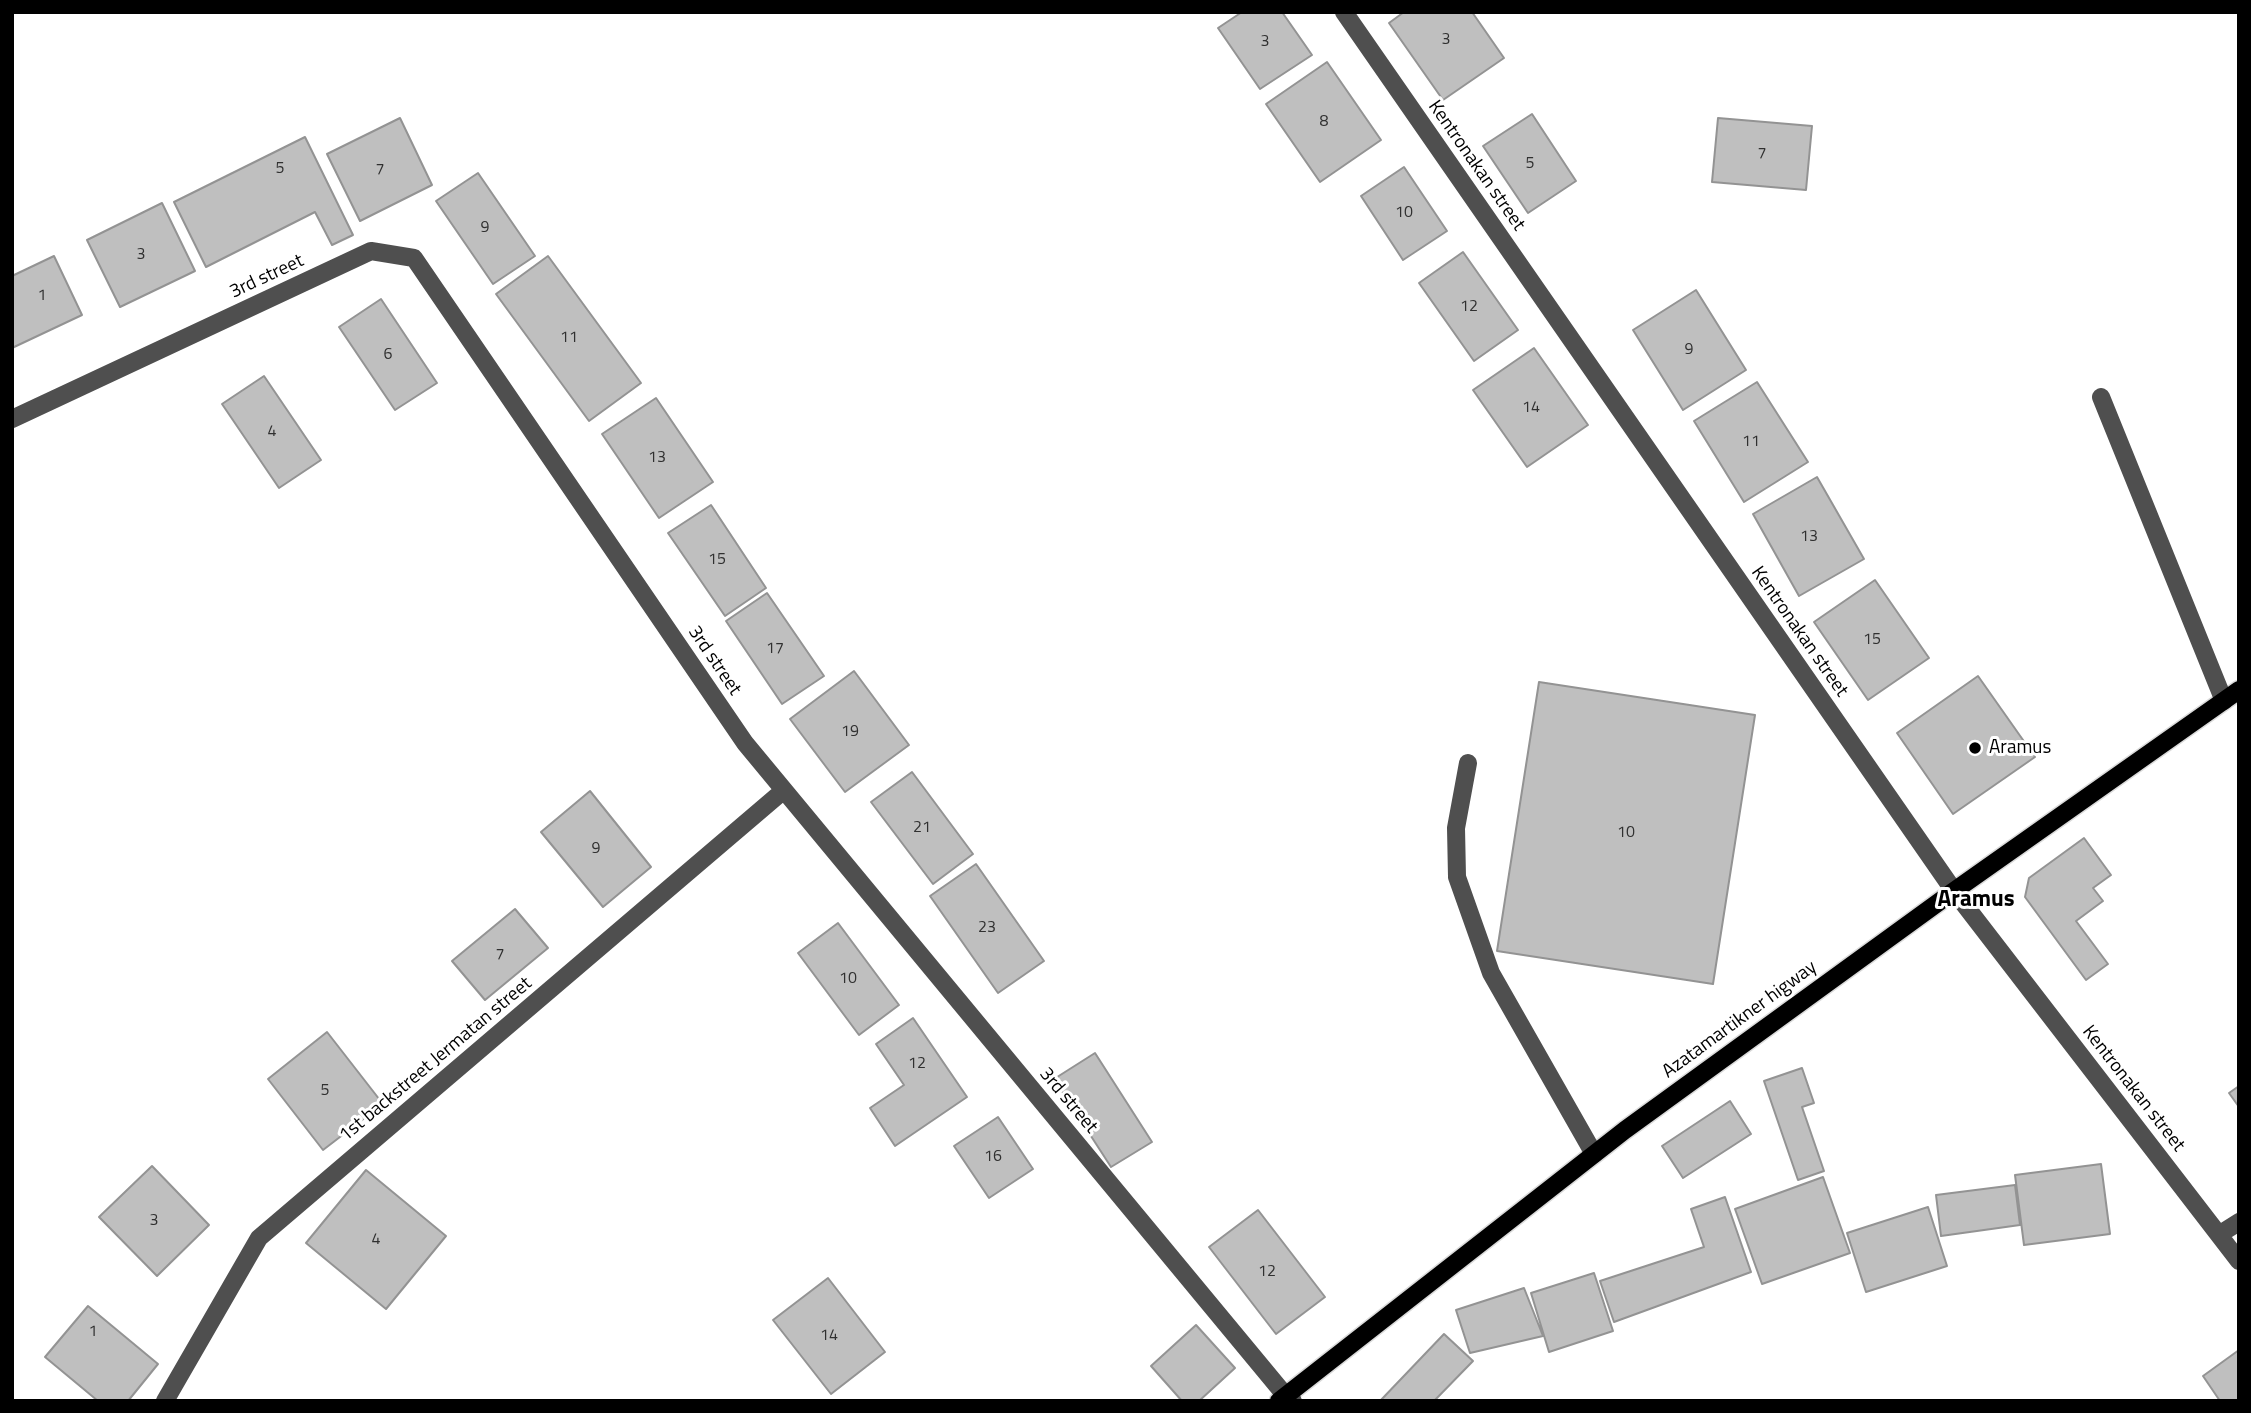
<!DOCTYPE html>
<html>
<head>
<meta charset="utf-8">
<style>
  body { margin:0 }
  #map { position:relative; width:2251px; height:1413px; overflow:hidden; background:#fff; font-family:"Titillium Web",sans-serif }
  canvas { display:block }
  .frame { position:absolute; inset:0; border:14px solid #000; pointer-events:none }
</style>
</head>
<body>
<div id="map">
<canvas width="2251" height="1413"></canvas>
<div class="frame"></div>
</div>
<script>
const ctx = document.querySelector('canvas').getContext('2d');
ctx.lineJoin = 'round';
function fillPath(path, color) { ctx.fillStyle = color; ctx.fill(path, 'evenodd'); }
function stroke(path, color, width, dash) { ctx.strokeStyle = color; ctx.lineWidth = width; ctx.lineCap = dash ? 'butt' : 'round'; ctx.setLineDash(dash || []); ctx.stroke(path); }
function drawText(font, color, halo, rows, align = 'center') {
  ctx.font = font + ' "Titillium Web",sans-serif'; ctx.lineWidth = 6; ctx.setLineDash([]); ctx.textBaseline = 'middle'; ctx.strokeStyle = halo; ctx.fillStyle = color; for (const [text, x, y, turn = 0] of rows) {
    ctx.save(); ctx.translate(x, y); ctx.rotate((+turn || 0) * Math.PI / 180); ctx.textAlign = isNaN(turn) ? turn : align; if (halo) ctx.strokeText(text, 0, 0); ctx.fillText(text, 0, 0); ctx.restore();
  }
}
const building = new Path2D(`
  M1242,12H1282L1312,55L1260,89L1218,28Z
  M1404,12H1472L1504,58L1443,100L1389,23Z
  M1327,62L1381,140L1320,182L1266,104Z
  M1532,114L1576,181L1528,213L1483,146Z
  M400,118L432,185L360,221L327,154Z
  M1718,118L1812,126L1806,190L1712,182Z
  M305,137L353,235L332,245L315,212L206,267L174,202Z
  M1404,167L1447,231L1403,260L1361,196Z
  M478,173L535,256L493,284L436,201Z
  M162,203L195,271L120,307L87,240Z
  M1463,252L1518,330L1474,361L1419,283Z
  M54,256L82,315L12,348V276Z
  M548,256L641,383L589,421L496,294Z
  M1696,290L1746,370L1683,410L1633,330Z
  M381,299L437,383L395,410L339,327Z
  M1534,348L1588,425L1527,467L1473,390Z
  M264,376L321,460L279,488L222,404Z
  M1757,382L1808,462L1744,502L1694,421Z
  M656,398L713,482L659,518L602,434Z
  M1817,477L1864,559L1799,596L1753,514Z
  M711,505L766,588L725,616L668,533Z
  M1875,580L1929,658L1868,700L1814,622Z
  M767,593L824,676L782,704L726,621Z
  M854,671L909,745L845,792L790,719Z
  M1978,676L2035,757L1953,814L1897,733Z
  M1539,682L1755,715L1713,984L1497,951Z
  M912,772L973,854L933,884L871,802Z
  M590,791L651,867L603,907L541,832Z
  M2084,838L2111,875L2093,888L2103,901L2076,921L2108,964L2086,980L2025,897L2029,878Z
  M976,864L1044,961L998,993L930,896Z
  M515,909L548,948L485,1000L452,961Z
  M838,923L899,1005L859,1035L798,953Z
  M913,1018L967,1097L895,1146L870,1108L904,1085L876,1044Z
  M327,1032L383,1104L323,1150L268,1079Z
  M1095,1053L1152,1142L1111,1167L1054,1079Z
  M1802,1068L1814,1103L1802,1107L1824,1171L1798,1180L1764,1081Z
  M2239,1086V1107L2229,1093Z
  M1730,1101L1751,1134L1683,1178L1662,1146Z
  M998,1117L1033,1169L989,1198L954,1146Z
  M2101,1164L2110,1234L2024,1245L2015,1175Z
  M152,1166L209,1225L157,1276L99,1217Z
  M366,1170L446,1236L386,1309L306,1243Z
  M1823,1177L1850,1253L1762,1284L1735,1209Z
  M2015,1185L2020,1225L1941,1236L1936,1195Z
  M1725,1197L1751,1272L1614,1322L1600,1281L1704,1247L1691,1209Z
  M1928,1207L1947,1266L1866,1292L1847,1233Z
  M1258,1210L1325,1297L1276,1334L1209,1247Z
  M1594,1273L1613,1331L1549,1352L1531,1293Z
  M828,1278L885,1352L831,1394L773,1320Z
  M1524,1288L1543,1336L1470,1353L1456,1310Z
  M88,1306L158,1364L128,1401H98L45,1357Z
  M1196,1325L1235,1368L1199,1401H1182L1151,1366Z
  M1444,1334L1473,1361L1434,1401H1380Z
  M2239,1350V1401H2220L2203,1376Z`);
fillPath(building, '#bfbfbf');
stroke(building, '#939393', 2);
const major = new Path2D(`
  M1279,1401L1625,1130L1954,891L2239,690`);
stroke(major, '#dbdbdb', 21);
stroke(new Path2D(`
  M1344,12L1954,891L2239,1261
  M2101,397L2224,701
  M12,419L371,251L414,258L745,743L1285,1395L1293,1401
  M1468,763L1456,828L1457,877L1491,973L1594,1154
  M2220,1234L2239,1222
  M165,1401L259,1238L783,791`), '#4f4f4f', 18);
stroke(major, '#000', 18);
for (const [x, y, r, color] of [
  [1975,748,7,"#000"]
]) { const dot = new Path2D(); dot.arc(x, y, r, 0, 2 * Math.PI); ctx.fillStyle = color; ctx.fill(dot); stroke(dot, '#fff', 2.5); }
drawText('16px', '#303030', null, [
  ["3",1446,40],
  ["3",1265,42],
  ["8",1324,122],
  ["7",1762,154],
  ["5",1530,164],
  ["5",280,169],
  ["7",380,170],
  ["10",1404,213],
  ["9",485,228],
  ["3",141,255],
  ["1",42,296],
  ["12",1469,307],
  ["11",569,338],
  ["9",1689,350],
  ["6",388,355],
  ["14",1531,408],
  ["4",272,432],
  ["11",1751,442],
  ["13",657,458],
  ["13",1809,537],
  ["15",717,560],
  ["15",1872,640],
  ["17",775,649],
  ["19",850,732],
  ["21",922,828],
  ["10",1626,833],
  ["9",596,849],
  ["23",987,928],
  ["7",500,955],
  ["10",848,979],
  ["12",917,1064],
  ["5",325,1091],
  ["16",993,1157],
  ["3",154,1221],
  ["4",376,1240],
  ["12",1267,1272],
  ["1",93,1332],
  ["14",829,1336]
]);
drawText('19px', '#000', '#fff', [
  ["Kentronakan street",1476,166,55],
  ["3rd street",267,277,-25],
  ["Kentronakan street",1799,632,55],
  ["3rd street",714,661,56],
  ["Azatamartikner higway",1740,1020,-36],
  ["1st backstreet Jermatan street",436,1060,-40],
  ["Kentronakan street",2133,1089,52],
  ["3rd street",1068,1101,50]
]);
drawText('19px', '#000', '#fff', [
  ["Aramus",1989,748]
], 'left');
drawText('bold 23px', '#000', '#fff', [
  ["Aramus",1976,900]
]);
</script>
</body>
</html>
